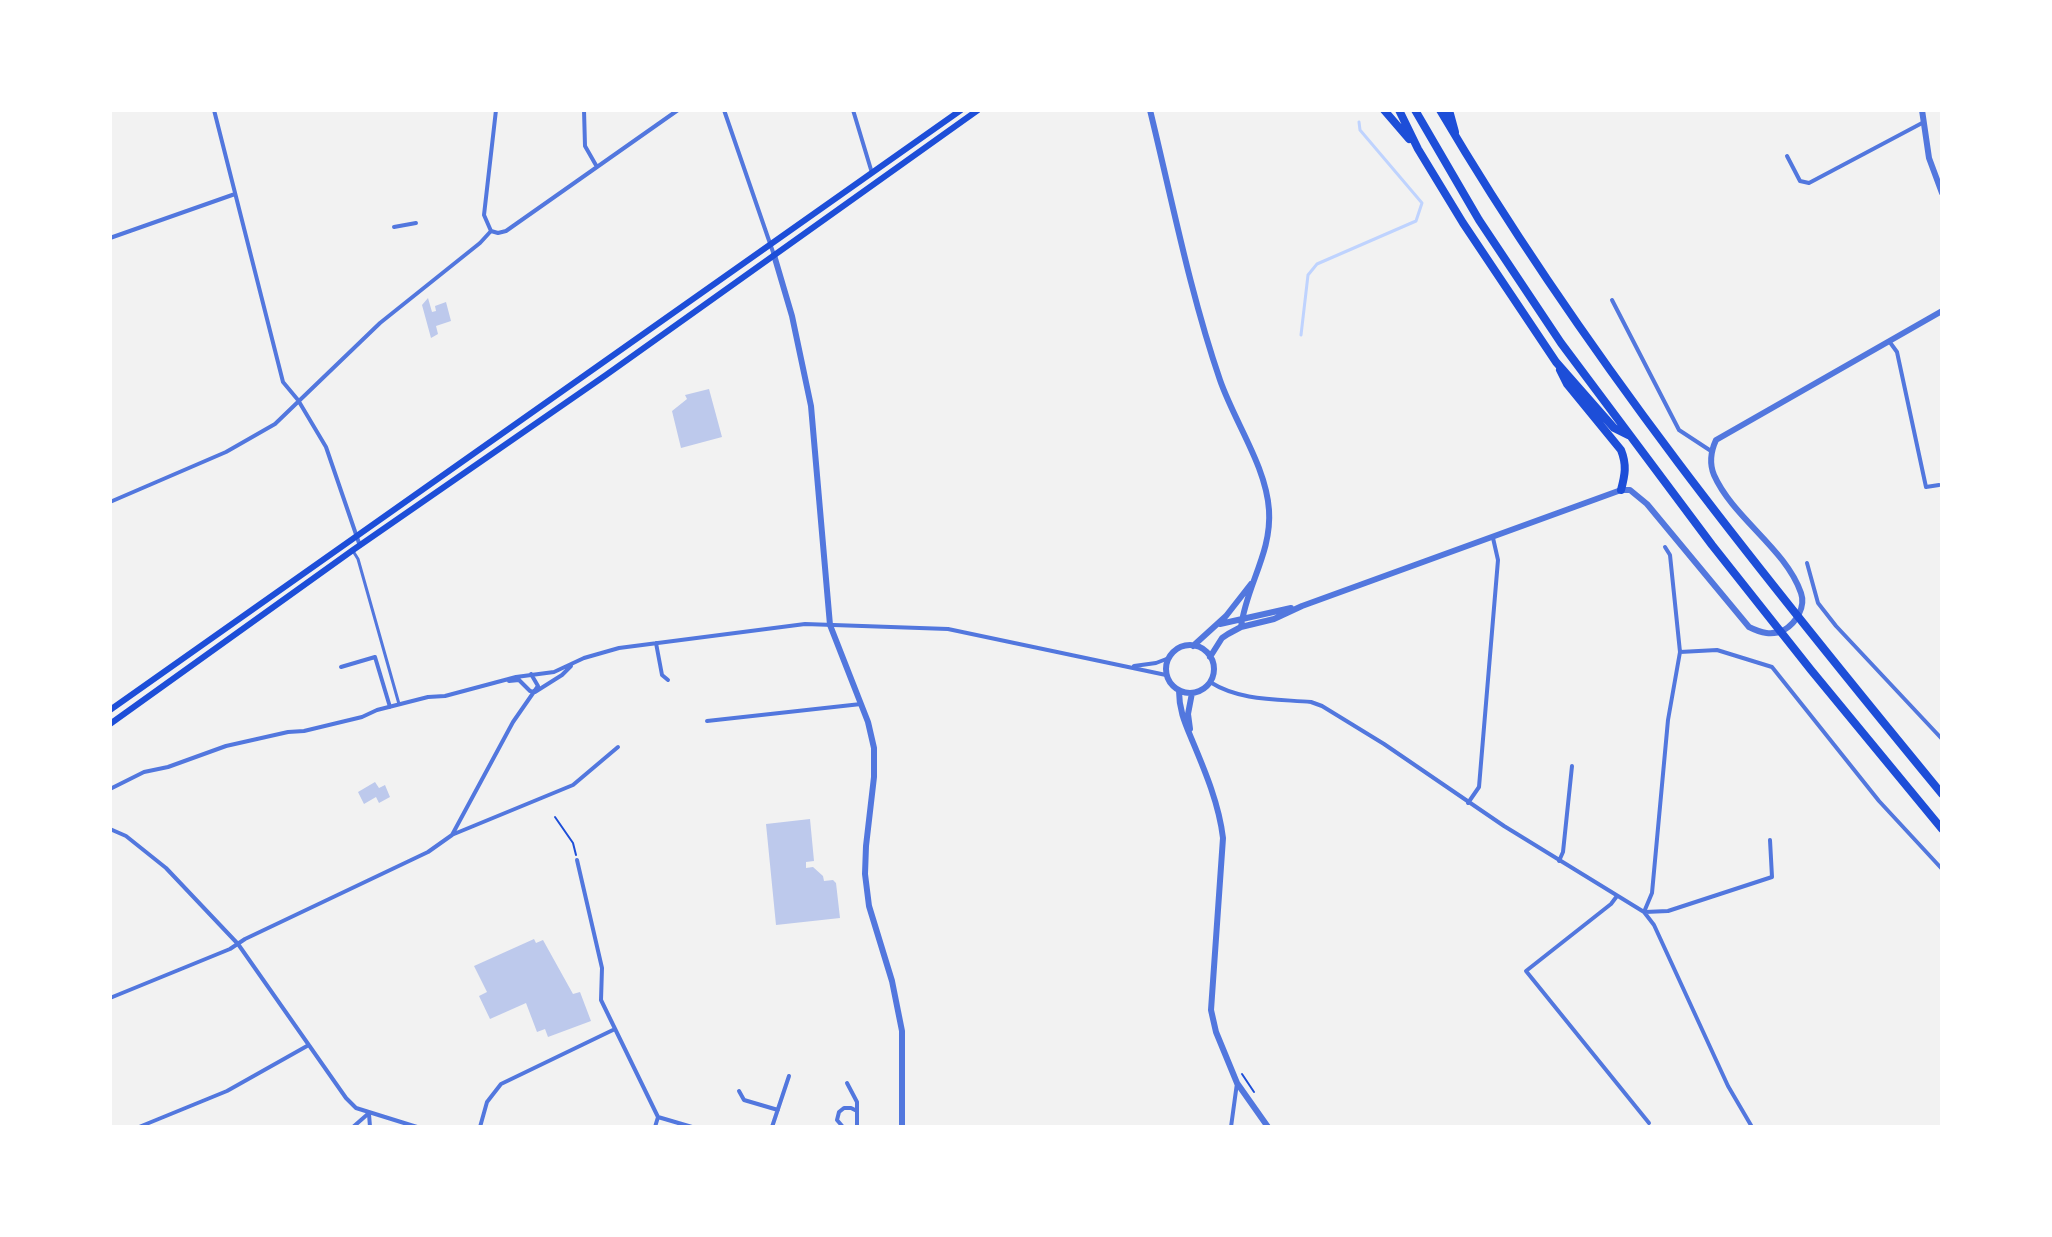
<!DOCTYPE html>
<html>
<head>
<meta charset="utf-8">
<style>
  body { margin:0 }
  #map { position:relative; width:2052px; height:1237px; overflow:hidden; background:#f2f2f2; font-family:"Public Sans",sans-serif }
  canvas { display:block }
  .frame { position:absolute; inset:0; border:112px solid #fff; pointer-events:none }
</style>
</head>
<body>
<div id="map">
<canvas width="2052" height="1237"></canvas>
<div class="frame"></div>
</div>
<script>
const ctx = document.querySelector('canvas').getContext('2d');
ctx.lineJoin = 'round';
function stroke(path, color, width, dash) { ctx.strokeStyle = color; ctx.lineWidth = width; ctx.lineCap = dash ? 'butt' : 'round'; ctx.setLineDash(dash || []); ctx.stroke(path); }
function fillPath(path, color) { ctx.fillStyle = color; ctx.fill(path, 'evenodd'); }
stroke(new Path2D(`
  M1301,335L1308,275L1317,264L1416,221L1422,203L1360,130L1359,122`), '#bfd3fe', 3);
fillPath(new Path2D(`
  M428,298L432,312L436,311L435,306L446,302L451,321L436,326L438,334L431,338L422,305Z
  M709,389L722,437L681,448L672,411L687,399L685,395Z
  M375,782L379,788L385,785L390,797L379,803L376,797L364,804L358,792Z
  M810,819L814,861L806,862V868L813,867L823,876L824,881L833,880L836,883L840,918L776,925L766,824Z
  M534,939L536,943L543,940L573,994L580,992L591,1021L548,1037L545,1029L537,1032L526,1003L490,1019L479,996L487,992L474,966Z`), '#bdc9ec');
stroke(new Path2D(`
  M555,817L573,843L576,855
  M1242,1074L1254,1092`), '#1d4ed8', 2);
stroke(new Path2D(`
  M353,551L358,559L399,704`), '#5277de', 3);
stroke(new Path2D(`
  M214,110L283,382L298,400L326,447L360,546
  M584,110L585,146L597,167
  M724,110L774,255
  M853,110L872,173
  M1787,156L1800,181L1809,183L1924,122
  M394,227L416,223
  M491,231L484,215L496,110
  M110,238L235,194
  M1612,300L1679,430L1711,451
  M1889,341L1897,352L1926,487L1939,485
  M110,502L226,452L275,424L380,323L480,243L491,231L498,233L506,231L678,110
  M1807,563L1818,603L1836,626L1942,739
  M656,643L662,675L668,680
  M1680,652L1717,650L1772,667L1879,801L1942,869
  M1134,666L1156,663L1169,658
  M341,667L375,657L390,707
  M509,681L519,680L530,691L535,692L562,675L571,666
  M1210,682C1240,701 1277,699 1311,702L1322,706L1384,744L1504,826L1644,912L1654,925L1728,1086L1752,1127
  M707,721L861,704
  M110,789L144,772L168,767L226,746L288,732L304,731L362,717L377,710L428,697L445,696L516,677L554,672L584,658L619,648L805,624L948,629L1166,675
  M1468,803L1479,787L1498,560L1493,538
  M110,829L126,836L166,868L238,944L346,1098L356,1108L417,1127
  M454,834L573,785L618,747
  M577,860L602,968L601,1000L658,1117L692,1127
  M1559,861L1563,852L1572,766
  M1617,896L1611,904L1526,971L1649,1123
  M1644,912L1652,893L1668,720L1680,652L1670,555L1665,547
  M1645,912L1668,911L1772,877L1770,840
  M110,998L230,949L245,939L428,852L452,835L513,722L538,686L531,674
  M847,1083L857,1102V1127
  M739,1091L744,1100L778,1110
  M369,1114L370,1127
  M139,1127L227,1091L307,1046
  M353,1127L369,1113
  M480,1127L487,1102L501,1084L615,1029
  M655,1127L658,1117
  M772,1127L789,1076
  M843,1127L837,1120L839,1112L844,1108H851L857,1111
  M1231,1127L1237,1083`), '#5277de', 4);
stroke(new Path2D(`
  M1150,110C1172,200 1190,293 1220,380C1235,423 1266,466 1269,510C1272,553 1246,586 1241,627
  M1922,110L1929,158L1942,193
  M774,255L792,316L811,406L830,625L868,722L874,748V777L866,846L865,874L869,906L892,981L902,1031V1127
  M1220,624L1291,608
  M1166 669a24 24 0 1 1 48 0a24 24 0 1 1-48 0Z
  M1193,646L1226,616L1251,584
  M1210,657L1222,638L1228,634L1241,627L1274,619L1302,606L1621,490H1630L1647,504L1749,627C1761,633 1772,636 1784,630C1796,623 1806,607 1801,593C1786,549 1733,518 1714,475C1709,463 1711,451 1716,440L1942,311
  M1179,691C1179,710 1185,723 1192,740C1205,771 1219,804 1223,838L1211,1010L1216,1032L1237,1083L1268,1127
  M1190,729L1188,714L1192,693`), '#5277de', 6);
stroke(new Path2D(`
  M110,710L961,110
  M110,724L353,550L606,375L978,110`), '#1d4ed8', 6);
stroke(new Path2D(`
  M1384,110L1409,139
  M1399,110L1418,149L1463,223L1556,362L1614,428L1628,435
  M1415,110L1479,220L1561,343L1712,545L1811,670L1942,829
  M1440,110C1584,355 1762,575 1942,794
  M1449,110L1455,132
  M1560,370L1567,384L1621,450C1627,465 1625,475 1621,490`), '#1d4ed8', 8);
</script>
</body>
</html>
